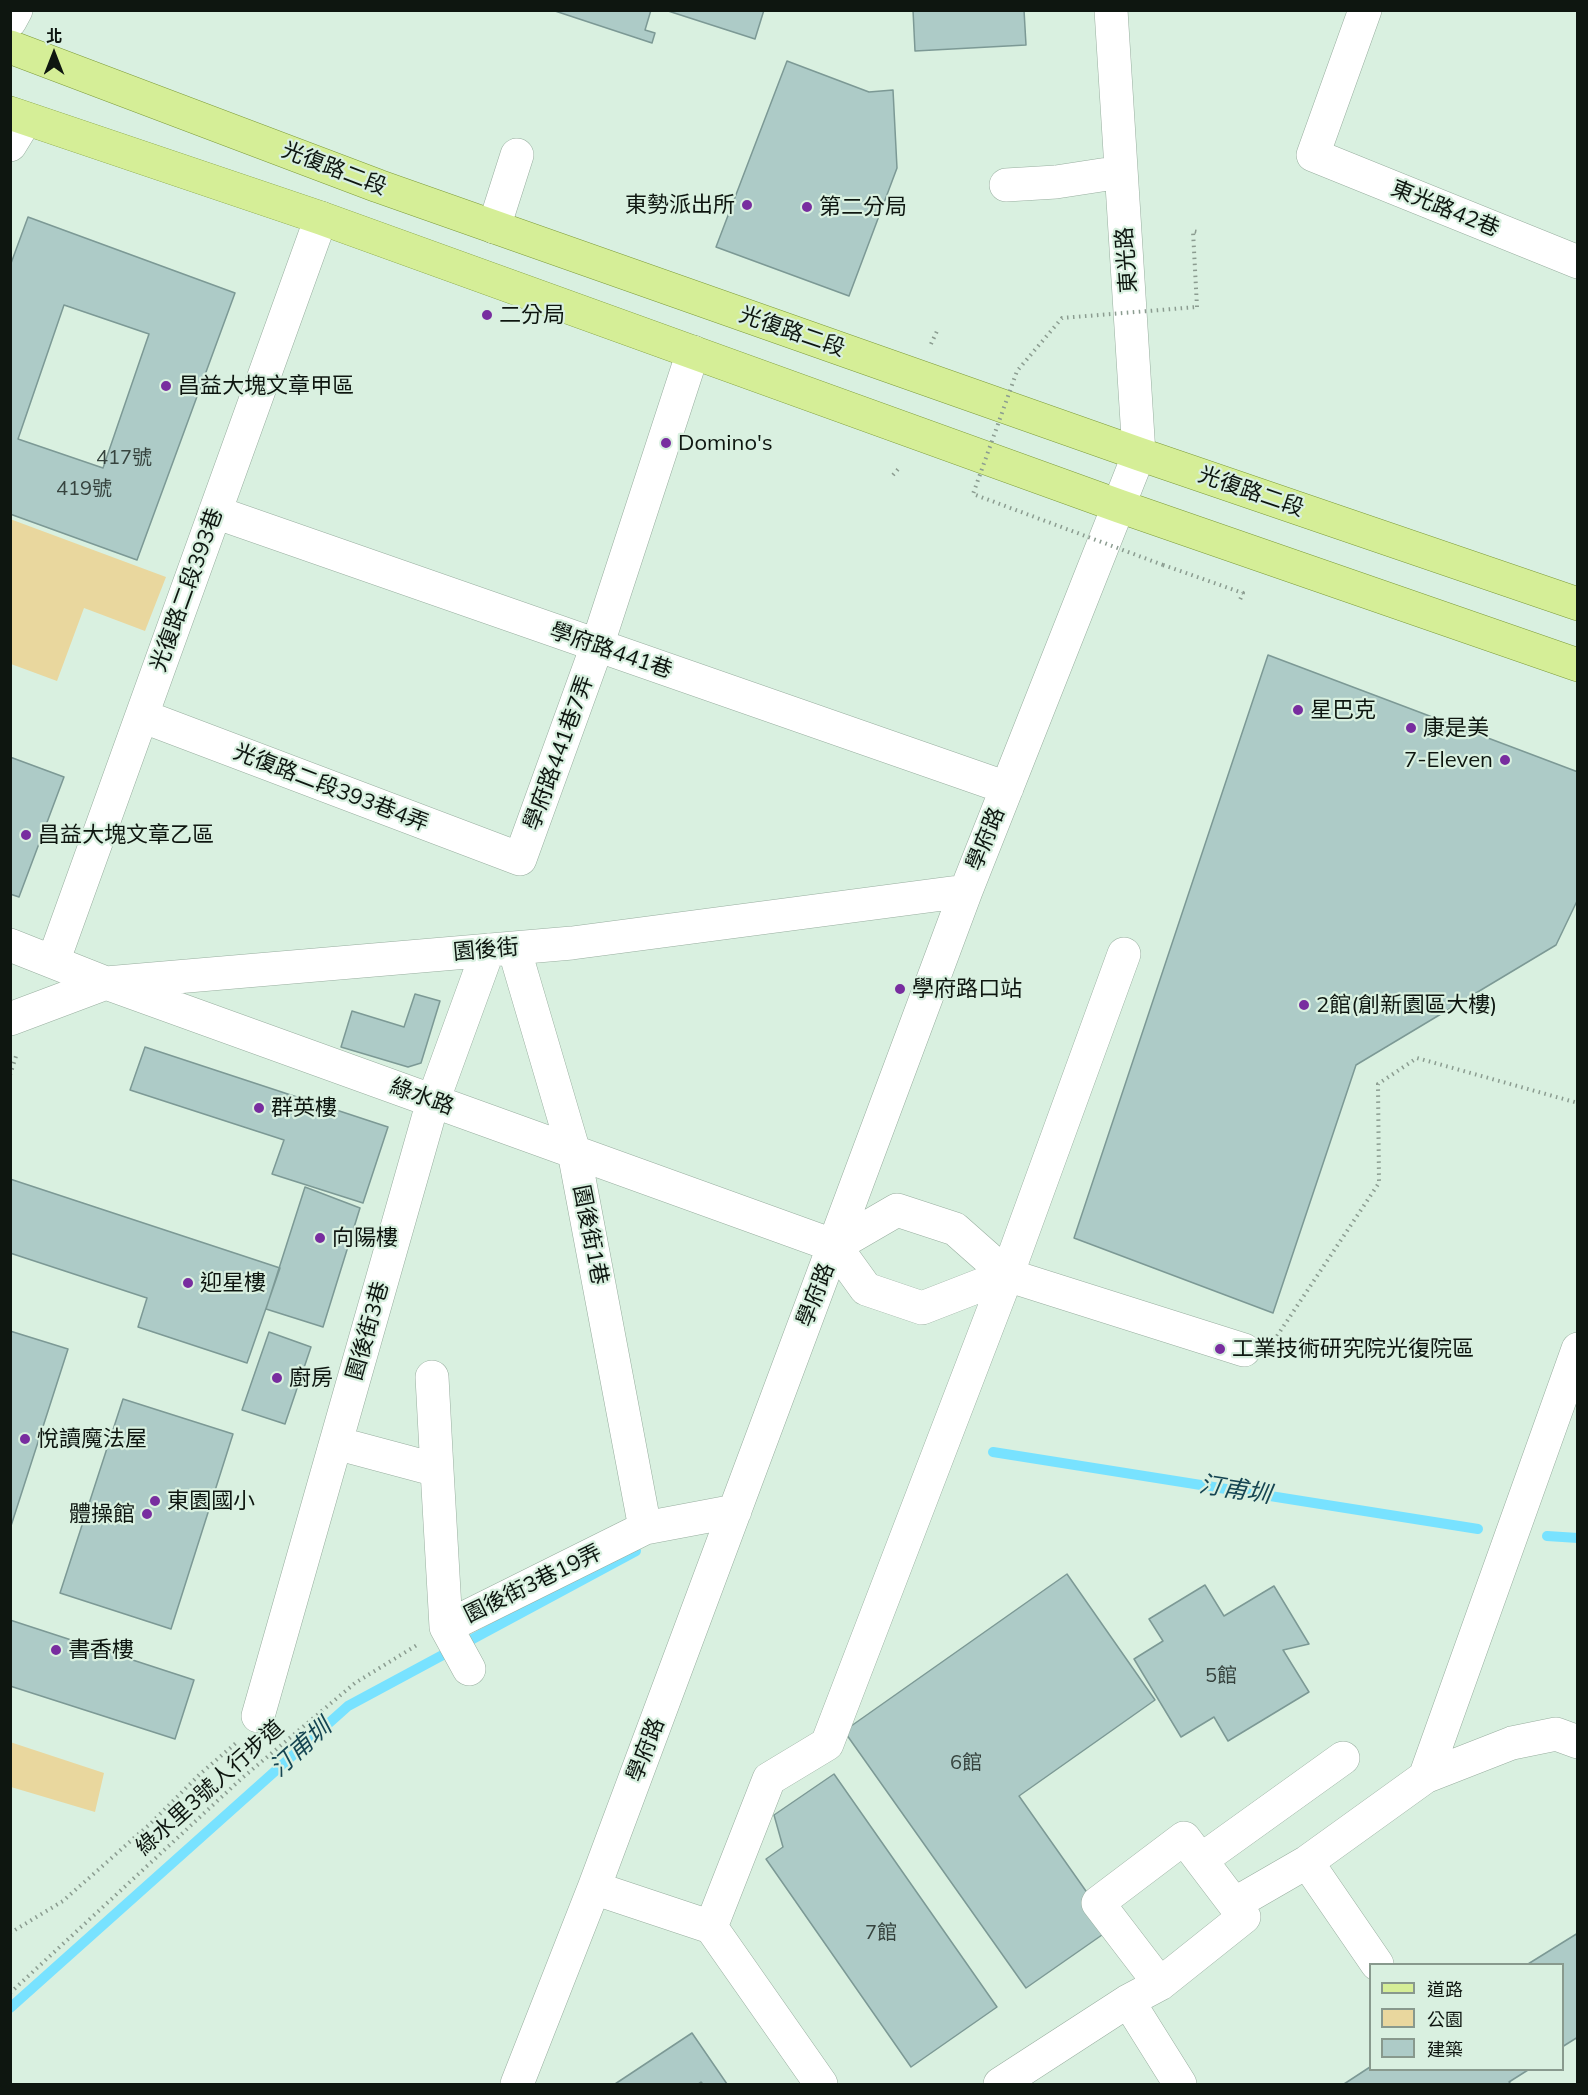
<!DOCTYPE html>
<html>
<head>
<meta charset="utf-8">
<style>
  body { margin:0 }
  #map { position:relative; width:1588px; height:2095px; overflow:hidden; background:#d9f0e0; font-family:Mulish,"Noto Sans TC",sans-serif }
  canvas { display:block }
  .frame { position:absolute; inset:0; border:12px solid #0e1610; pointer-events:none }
  .legend { position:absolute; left:1369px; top:1963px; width:195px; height:108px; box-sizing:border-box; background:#d9f0e0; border:2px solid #88998d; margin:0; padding:8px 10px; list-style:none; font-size:18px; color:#0e1610 }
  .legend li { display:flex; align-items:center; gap:12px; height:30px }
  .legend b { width:30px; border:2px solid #88998d }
  .north { position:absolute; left:24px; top:24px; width:60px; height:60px; -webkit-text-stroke:4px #d9f0e0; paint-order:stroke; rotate:0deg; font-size:16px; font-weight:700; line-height:24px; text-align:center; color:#0e1610 }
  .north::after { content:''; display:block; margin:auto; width:21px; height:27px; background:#0e1610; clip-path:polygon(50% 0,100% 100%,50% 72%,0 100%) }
</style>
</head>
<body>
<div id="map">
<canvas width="1588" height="2095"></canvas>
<div class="frame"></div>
<ul class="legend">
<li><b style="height:8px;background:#d5ee97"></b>道路</li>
<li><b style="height:16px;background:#e9d79e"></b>公園</li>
<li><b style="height:16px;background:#adcbc7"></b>建築</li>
</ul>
<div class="north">北</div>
</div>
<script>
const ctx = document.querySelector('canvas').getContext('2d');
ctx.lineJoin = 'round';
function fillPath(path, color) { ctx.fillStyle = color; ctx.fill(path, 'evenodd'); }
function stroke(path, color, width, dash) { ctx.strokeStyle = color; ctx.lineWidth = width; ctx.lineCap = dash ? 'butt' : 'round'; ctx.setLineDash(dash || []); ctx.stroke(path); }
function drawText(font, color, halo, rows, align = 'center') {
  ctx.font = font + ' Mulish,"Noto Sans TC",sans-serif'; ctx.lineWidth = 4.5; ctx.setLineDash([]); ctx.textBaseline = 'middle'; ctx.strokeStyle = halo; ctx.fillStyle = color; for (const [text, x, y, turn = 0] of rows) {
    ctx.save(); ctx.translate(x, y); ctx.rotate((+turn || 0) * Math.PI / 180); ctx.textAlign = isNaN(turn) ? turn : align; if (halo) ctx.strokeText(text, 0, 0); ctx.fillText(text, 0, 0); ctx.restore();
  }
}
fillPath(new Path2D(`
  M10,519L166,577L145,631L84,608L57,681L11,664Z
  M10,1742L104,1773L95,1812L11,1787Z`), '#e9d79e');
stroke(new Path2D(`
  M993,1452L1478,1529
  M1547,1536L1578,1538
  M10,2008L348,1706L636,1551`), '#78e2ff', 10);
const building = new Path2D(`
  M552,10H651L645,30L655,33L652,43Z
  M665,10H764L755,39Z
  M913,10H1024L1026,45L915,51Z
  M787,61L869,92L893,90L897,168L849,296L716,247Z
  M28,217L235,293L137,560L10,514V266ZM64,305L149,334L103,468L18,439Z
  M1268,655L1578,772V899L1556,945L1356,1065L1273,1313L1074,1238Z
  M10,757L64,777L19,897L10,894Z
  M415,994L440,1001L421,1063L408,1067L341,1047L352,1011L404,1027Z
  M145,1047L388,1127L363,1203L272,1174L284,1140L130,1090Z
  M10,1179L280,1268L247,1363L138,1327L147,1298L10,1253Z
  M305,1187L360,1208L323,1327L266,1309Z
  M10,1331L68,1349L10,1529Z
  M269,1332L311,1347L285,1424L242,1410Z
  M123,1399L233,1434L171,1629L60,1593Z
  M1067,1574L1155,1700L1019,1796L1112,1928L1026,1988L844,1731Z
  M1205,1585L1224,1616L1274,1586L1309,1644L1283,1650L1309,1692L1228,1741L1214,1717L1181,1737L1134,1659L1163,1641L1149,1619Z
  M10,1620L194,1680L175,1739L10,1686Z
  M834,1774L997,2007L911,2067L766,1859L783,1847L774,1815Z
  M1578,1933V2037L1562,2047V1964H1528Z
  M692,2033L727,2084H703L701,2082L698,2084H615Z
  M1370,2067V2070H1528L1509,2082L1511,2084H1344Z`);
fillPath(building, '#adcbc7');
stroke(building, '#7c9995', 1.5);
const minor = new Path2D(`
  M1365,10L1313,155L1578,262
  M10,21L16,10
  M10,145L26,119
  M1006,185L1056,182L1121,172
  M494,227L517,155
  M215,512L1007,788
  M142,716L520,859L597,646L693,352
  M10,945L106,983L835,1246
  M514,948L574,1152L645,1528
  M53,962L321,218
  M10,1019L106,983L572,943L966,891
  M835,1246L897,1210L955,1229L1007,1275L1244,1350
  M835,1246L866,1289L922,1308L1007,1275
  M432,1377L437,1470
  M336,1443L437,1470L446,1627L645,1528L735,1511
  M446,1627L469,1669
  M258,1716L433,1101L488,950
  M1425,1777L1578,1349
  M1201,1860L1343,1758
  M1307,1862L1377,1964
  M594,1888L711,1927L821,2084
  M1236,1903L1307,1862L1425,1777L1512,1743L1556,1734L1578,1742
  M711,1927L769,1779L827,1744L1007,1275L1124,954
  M1128,2001L1180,2084
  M517,2084L594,1888L966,891L1139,454L1111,10
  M1000,2084L1128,2001L1160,1984L1244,1917L1184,1838L1098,1903L1160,1984`);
const major = new Path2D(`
  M10,47L378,186L1139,454L1578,604
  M10,113L321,218L1119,506L1578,665`);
stroke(minor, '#98ae9f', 34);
stroke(major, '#7d9b3a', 34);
stroke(new Path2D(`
  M1197,307L1193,231L1198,232
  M931,344L937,331
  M893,475L900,467
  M1163,565L1243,593L1239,602
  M10,1075L17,1053
  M1277,1336L1379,1183L1378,1084L1417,1058L1578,1103
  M10,1933L63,1901L151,1823L200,1774L236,1743
  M10,1993L241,1779L355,1683L417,1645`), '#8b9c90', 4, [1.5, 4.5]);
stroke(minor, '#fff', 33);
stroke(major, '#d5ee97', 33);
stroke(new Path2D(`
  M1163,565L973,494L1017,371L1062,318L1197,307`), '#8b9c90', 4, [1.5, 4.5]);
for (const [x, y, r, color] of [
  [747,205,6,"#782d9f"],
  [807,207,6,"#782d9f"],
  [487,315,6,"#782d9f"],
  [166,386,6,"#782d9f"],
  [666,443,6,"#782d9f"],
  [1298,710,6,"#782d9f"],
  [1411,728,6,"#782d9f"],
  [1505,760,6,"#782d9f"],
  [26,835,6,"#782d9f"],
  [900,989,6,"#782d9f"],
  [1304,1005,6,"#782d9f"],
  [259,1108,6,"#782d9f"],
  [320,1238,6,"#782d9f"],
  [188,1283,6,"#782d9f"],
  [1220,1349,6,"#782d9f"],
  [277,1378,6,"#782d9f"],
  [25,1439,6,"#782d9f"],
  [155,1501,6,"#782d9f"],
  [147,1514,6,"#782d9f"],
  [56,1650,6,"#782d9f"]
]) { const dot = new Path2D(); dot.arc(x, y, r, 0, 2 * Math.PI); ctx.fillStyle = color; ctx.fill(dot); stroke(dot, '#d9f0e0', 2); }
drawText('20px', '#36433e', null, [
  ["417號",124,458],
  ["419號",84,489],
  ["5館",1221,1676],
  ["6館",966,1763],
  ["7館",881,1933]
]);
drawText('22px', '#0e1610', '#d9f0e0', [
  ["光復路二段",334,169,21],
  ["東光路42巷",1445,209,22],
  ["東光路",1127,260,-94],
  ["光復路二段",792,332,19],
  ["光復路二段",1251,492,19],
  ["光復路二段393巷",187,590,-70],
  ["學府路441巷",611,651,19],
  ["學府路441巷7弄",559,753,-70],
  ["光復路二段393巷4弄",331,788,21],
  ["學府路",986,839,-68],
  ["園後街",486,950,-5],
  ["綠水路",422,1097,20],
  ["園後街1巷",590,1235,79],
  ["學府路",816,1295,-69],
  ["園後街3巷",368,1331,-74],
  ["園後街3巷19弄",533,1584,-26],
  ["學府路",646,1750,-69],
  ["綠水里3號人行步道",210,1788,-42]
]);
drawText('22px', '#0e1610', '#d9f0e0', [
  ["東勢派出所",735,205,"right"],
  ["第二分局",819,207],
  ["二分局",499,315],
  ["昌益大塊文章甲區",178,386],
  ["Domino's",678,443],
  ["星巴克",1310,710],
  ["康是美",1423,728],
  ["7-Eleven",1493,760,"right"],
  ["昌益大塊文章乙區",38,835],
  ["學府路口站",912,989],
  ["2館(創新園區大樓)",1316,1005],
  ["群英樓",271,1108],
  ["向陽樓",332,1238],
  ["迎星樓",200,1283],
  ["工業技術研究院光復院區",1232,1349],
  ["廚房",289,1378],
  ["悅讀魔法屋",37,1439],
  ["東園國小",167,1501],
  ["體操館",135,1514,"right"],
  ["書香樓",68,1650]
], 'left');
drawText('italic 24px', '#164552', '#d9f0e0', [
  ["汀甫圳",1235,1490,9],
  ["汀甫圳",301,1748,-42]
]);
</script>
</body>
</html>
